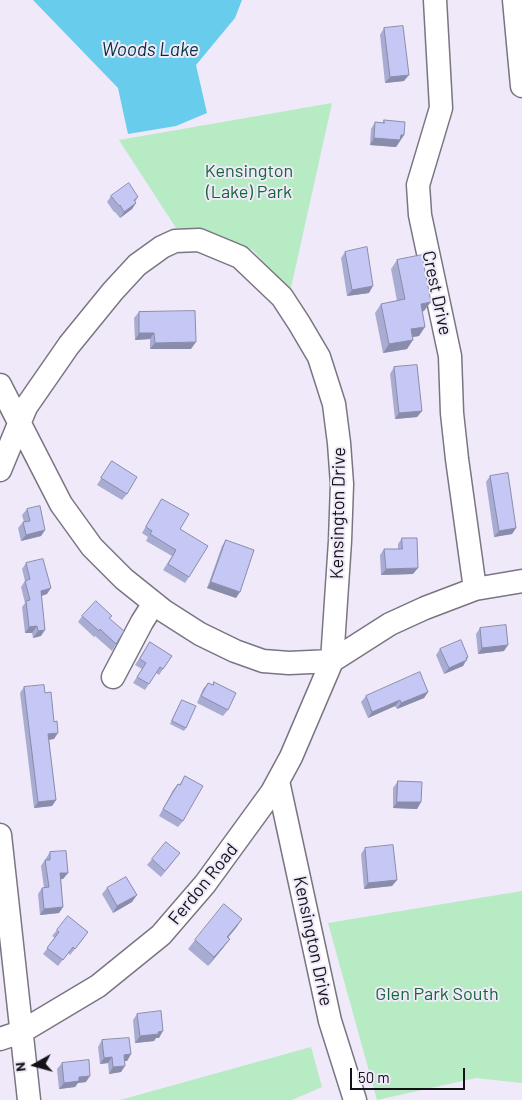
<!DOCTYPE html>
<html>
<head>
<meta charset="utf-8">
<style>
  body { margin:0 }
  #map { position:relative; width:522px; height:1100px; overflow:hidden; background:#efe9f9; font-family:Barlow,sans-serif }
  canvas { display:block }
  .north { position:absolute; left:10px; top:1040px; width:50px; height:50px; -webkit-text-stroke:4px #efe9f9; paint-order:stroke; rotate:263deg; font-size:14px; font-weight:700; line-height:20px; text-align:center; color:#141217 }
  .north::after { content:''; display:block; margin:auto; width:18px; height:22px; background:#141217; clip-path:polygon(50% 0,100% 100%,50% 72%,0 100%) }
  .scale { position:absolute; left:350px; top:1068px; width:115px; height:22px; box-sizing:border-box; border:2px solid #141217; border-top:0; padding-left:6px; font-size:15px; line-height:18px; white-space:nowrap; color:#141217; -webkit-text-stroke:4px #efe9f9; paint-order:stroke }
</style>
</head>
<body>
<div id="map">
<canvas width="522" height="1100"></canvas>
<div class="north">N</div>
<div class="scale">50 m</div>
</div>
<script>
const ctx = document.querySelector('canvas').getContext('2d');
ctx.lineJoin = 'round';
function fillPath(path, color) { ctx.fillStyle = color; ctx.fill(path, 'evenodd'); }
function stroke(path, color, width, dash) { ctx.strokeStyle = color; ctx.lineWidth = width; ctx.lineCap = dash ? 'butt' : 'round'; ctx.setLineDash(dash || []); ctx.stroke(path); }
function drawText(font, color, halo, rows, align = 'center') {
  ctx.font = font + ' Barlow,sans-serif'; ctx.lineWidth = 4; ctx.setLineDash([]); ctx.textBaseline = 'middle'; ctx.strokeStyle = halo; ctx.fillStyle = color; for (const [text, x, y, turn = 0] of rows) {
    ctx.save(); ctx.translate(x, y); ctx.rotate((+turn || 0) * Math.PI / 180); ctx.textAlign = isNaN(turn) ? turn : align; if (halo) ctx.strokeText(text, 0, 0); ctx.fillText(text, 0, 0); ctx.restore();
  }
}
fillPath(new Path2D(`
  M332,103L290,292L253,250L208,232L176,228L119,140Z
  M522,891V1083L476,1078L377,1100L328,923Z
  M311,1047L322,1087L292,1100H120Z`), '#b6ebc3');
fillPath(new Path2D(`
  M33,0H242L235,18L196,65L207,113L176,126L128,134L118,88Z`), '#68cdec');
const minor = new Path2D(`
  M435,0L441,108L418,185L420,215L450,356L452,413L457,459L475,589
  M514,0L522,86
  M0,385L61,504L92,547L124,579L164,611L200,634L235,651L263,661L289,663L332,661L390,624L425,608L475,589L522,581
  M0,470L26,407L69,345L113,291L137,265L162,247L175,241L199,240L240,257L282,297L299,323L319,357L334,404L339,443L342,484L340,541L332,661L291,757L272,792L205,884L161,935L98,986L21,1032L0,1039
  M113,677L142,622L154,603
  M278,781L330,1021L355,1100
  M0,835L29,1100`);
stroke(minor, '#7a7582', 25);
stroke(minor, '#fff', 22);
fillPath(new Path2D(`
  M384,28L404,81L385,83L380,35Z
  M384,120L404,135L396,147L370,145L371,129L375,122L382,123Z
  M111,196L138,197L135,202L136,203L132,209L120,218L115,212H114L107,202Z
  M345,252L369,293L347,296L341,258Z
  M397,260L424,311L422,312L419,336L413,337L407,349L383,353L375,313L381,304L397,301L391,269Z
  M139,312L191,349H150V339L135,340L134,318Z
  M394,367L422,411L417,417L395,419L390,374Z
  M112,461L127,494L122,500L97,485Z
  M490,476L516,528L512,534L494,537L486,482Z
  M162,499L180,529L189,577L185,583L163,570L172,556L146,541L148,537L142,533Z
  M27,509L45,530L41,536L21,541L18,528L23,522H24L22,515Z
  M402,538L413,574L381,575L380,555L384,549H398V544Z
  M226,540L236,598L207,588L222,546Z
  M26,563L47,594L42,596L41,636L33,638L32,633H25L22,607L25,603L21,587L25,581L22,569Z
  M82,616L110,619L116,644L112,651L95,636L94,637L78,622Z
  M480,628L504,651L478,654L476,634Z
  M150,642L172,656L159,675L156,673L145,690L133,683L142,669L135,665Z
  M440,649L468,657L463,666L444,674L436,655Z
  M214,682L228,710L223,716L197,703L203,689L208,683L212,685Z
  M24,687L45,693L54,739L49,740L56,800L52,806L34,808L20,693Z
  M428,692L424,698L397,709L395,706L368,718L361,702L366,696Z
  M182,700L186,728L184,731L170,724Z
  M185,776L183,821L178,827L159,816L173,790L178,784L179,785Z
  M398,781L421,802L417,809L393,808V788Z
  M365,848L397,880L392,886L364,889L361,854Z
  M50,852L68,873L63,879H61L63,907L59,913L40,915L38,894L42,888H44L41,866Z
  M180,853L161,877L147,865L152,859Z
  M107,888L132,902L113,913L102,894Z
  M242,919L228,937L230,939L223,948L208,966L188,949L195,940Z
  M57,930L84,938L70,955L68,953L58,966L43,954L55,938L52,936Z
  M137,1014L159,1038H156L154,1041L135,1043L133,1020Z
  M102,1040L131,1054L127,1061H125L121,1072L109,1074L108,1063L100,1064L98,1047Z
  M62,1063L86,1082L78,1083L75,1087L59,1089L57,1069Z`), '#a9acd2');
fillPath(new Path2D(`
  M409,75L404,81L385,83L390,77Z
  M401,135H404L396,147L370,145L374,138Z
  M136,203L132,209L120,218L124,212Z
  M373,286L369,293L347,296L352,290Z
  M431,302L424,311L415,313L421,304Z
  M425,327L419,336L405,338L411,329Z
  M139,333H154L150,339L135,340Z
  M413,340L407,349L383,353L389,344Z
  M196,342L191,349H150L155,343Z
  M422,411L417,417L395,419L399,413Z
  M516,528L512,534L494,537L499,531Z
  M45,530L41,536L21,541L26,535Z
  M418,568L413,574L381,575L386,569Z
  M211,582L240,592L236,598L207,588Z
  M51,588L47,594L37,597L41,591Z
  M37,626L32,633H25L29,627Z
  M45,630L41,636L33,638L38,631Z
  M508,645L504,651L478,654L482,648Z
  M468,657L463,666L444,674L449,668Z
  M428,692L424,698L397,709L401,703Z
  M400,700L395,706L368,718L372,712Z
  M58,733L54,739L44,740L48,734Z
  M56,800L52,806L34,808L38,802Z
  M397,802H421L417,809L393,808Z
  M60,873H68L63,879L56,880Z
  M397,880L392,886L364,889L368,883Z
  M137,895L132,902L113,913L117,906Z
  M63,907L59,913L40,915L44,909Z
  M242,919L236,928L221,946L227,937Z
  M230,939L223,948L208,966L214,957Z
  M163,1031L159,1038H156L154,1041L135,1043L140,1036Z
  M131,1054L127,1061H120L124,1055Z
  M112,1057L108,1063L100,1064L104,1058Z
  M125,1066L121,1072L109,1074L113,1067Z
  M90,1076L86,1082L78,1083L75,1087L59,1089L64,1083L79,1077Z`), '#8a8cab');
const building = new Path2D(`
  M403,26L409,75L390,77L384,28Z
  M384,120L405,122L404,135H401L400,140L374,138L375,122L384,123Z
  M129,183L138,197L134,200L136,203L124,212L120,205L119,206L111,196Z
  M367,247L373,286L352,290L345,252Z
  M422,255L431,302L421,304L425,327L411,329L413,340L389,344L381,304L405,299L397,260Z
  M195,311L196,342L155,343L154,333H139V312Z
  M417,365L422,411L399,413L394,367Z
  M112,461L137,477L127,494L101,478Z
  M508,473L516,528L499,531L490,476Z
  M162,499L189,514L180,529L208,546L189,577L168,564L176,550L150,534L152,531L146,527Z
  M40,506L45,530L26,535L23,522L30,521L27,509Z
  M402,538H417L418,568L386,569L384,549H402Z
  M226,540L254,550L240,592L211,582Z
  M43,559L51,588L41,591L45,630L38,631L37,626L29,627L26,601L30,600L25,581L30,579L26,563Z
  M96,601L112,616L109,618L124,631L116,644L100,629L99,631L82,616Z
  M506,625L508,645L482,648L480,628Z
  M461,640L468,657L466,658L467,660L449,668L440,649Z
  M150,642L172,656L163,669L160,667L149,684L137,677L146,663L140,659Z
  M420,672L428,692L401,703L400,700L372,712L366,696Z
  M214,682L236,693L228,710L201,696L208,683L213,685Z
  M44,685L45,693L51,692L54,722L57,721L58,733L48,734L56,800L38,802L24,687Z
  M182,700L196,706L186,728L172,721Z
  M185,776L203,786L183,821L163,809L178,784L180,785Z
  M398,781L422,782L421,802H397Z
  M166,842L180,853L165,871L152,859Z
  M393,845L397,880L368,883L365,848Z
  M66,851L68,873H60L63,907L44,909L42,888L49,887L45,860H50V852Z
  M126,877L137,895L117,906L107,888Z
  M224,904L242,919L227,937L230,939L214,957L195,940Z
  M68,916L88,932L75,949L73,947L63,960L47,948L59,932L57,930Z
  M161,1011L163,1031L158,1032L159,1034L140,1036L137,1014Z
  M129,1038L131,1054L124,1055L125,1066L113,1067L112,1057L104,1058L102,1040Z
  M89,1060L90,1076L79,1077V1081L64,1083L62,1063Z`);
fillPath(building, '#c5c8f4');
stroke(building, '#8a8cab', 1);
drawText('18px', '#166738', '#efe9f9', [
  ["Kensington",249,171],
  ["(Lake) Park",249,192],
  ["Glen Park South",437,994]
]);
drawText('18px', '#141217', '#efe9f9', [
  ["Crest Drive",437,293,78],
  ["Kensington Drive",338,513,-89],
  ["Ferdon Road",203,884,-51],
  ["Kensington Drive",313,941,78]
]);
drawText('italic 19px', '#00323f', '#efe9f9', [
  ["Woods Lake",150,50]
]);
</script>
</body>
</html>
